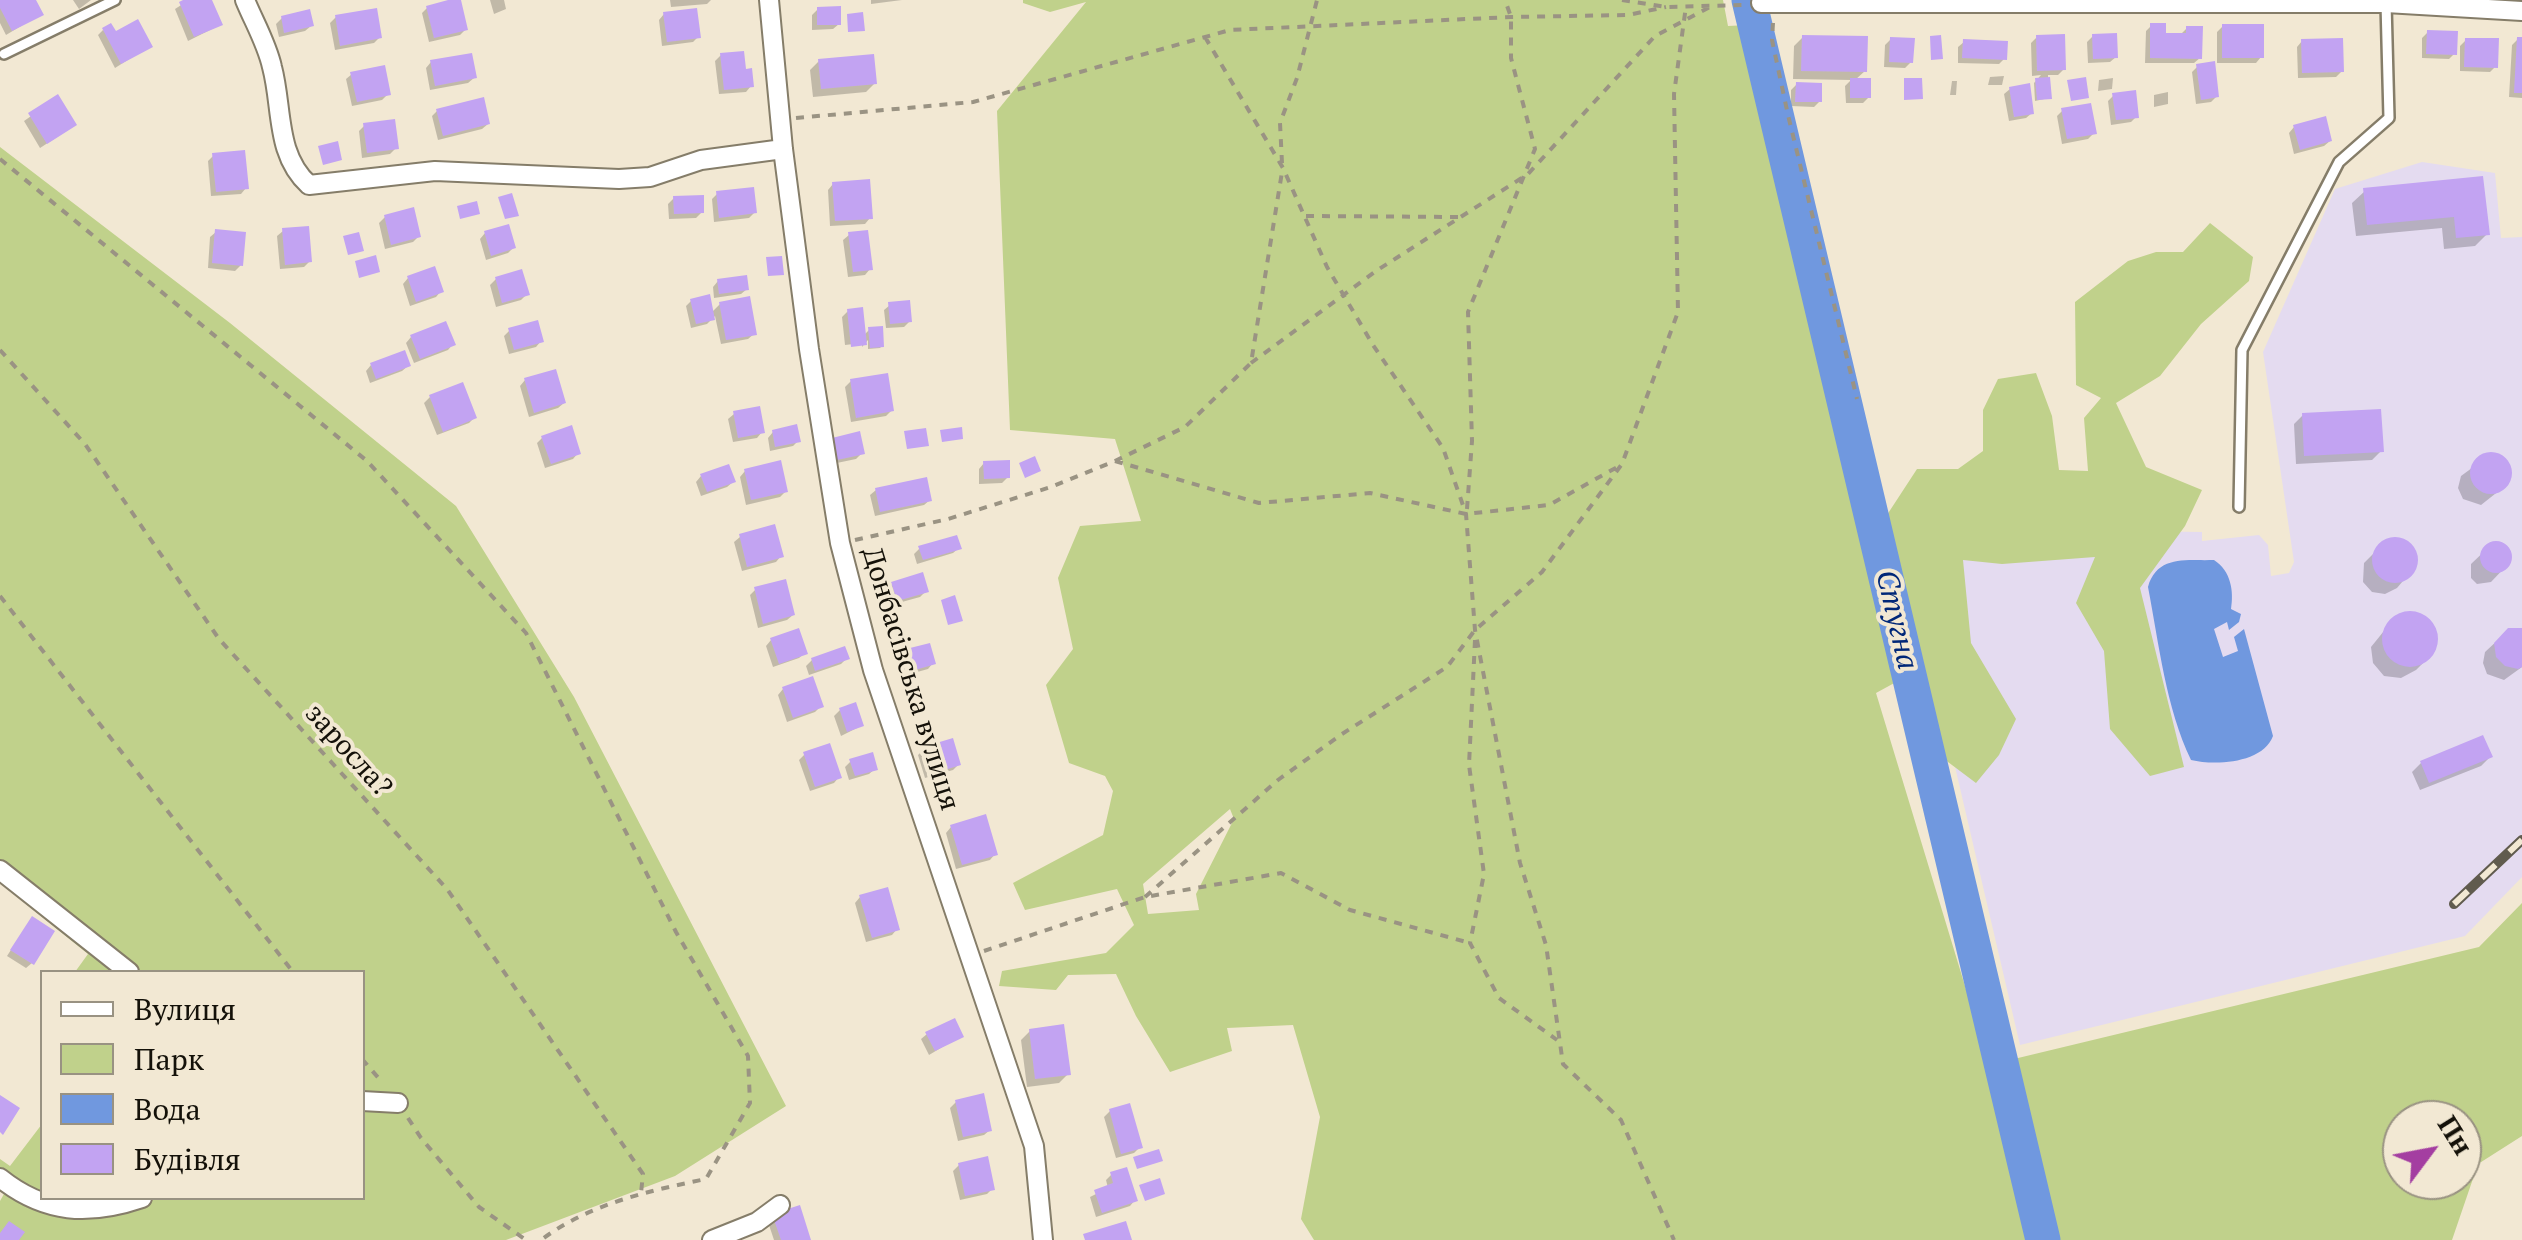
<!DOCTYPE html>
<html>
<head>
<meta charset="utf-8">
<style>
  body { margin:0 }
  #map { position:relative; width:2522px; height:1240px; overflow:hidden; background:#f2e8d3; font-family:"PT Serif",serif }
  canvas { display:block }
  .legend { position:absolute; left:40px; top:970px; width:325px; height:230px; box-sizing:border-box; background:#f2e8d3; border:2px solid #999282; margin:0; padding:12px 18px; list-style:none; font-size:30px; color:#141109 }
  .legend li { display:flex; align-items:center; gap:20px; height:50px }
  .legend b { width:50px; border:2px solid #999282 }
  .north { position:absolute; left:2382px; top:1100px; width:100px; height:100px; box-sizing:border-box; background:#f2e8d3; border:2px solid #999282; border-radius:50%; rotate:58deg; font-size:28px; font-weight:700; line-height:40px; text-align:center; color:#141109 }
  .north::after { content:''; display:block; margin:auto; width:35px; height:45px; background:#a43ea1; clip-path:polygon(50% 0,100% 100%,50% 72%,0 100%) }
</style>
</head>
<body>
<div id="map">
<canvas width="2522" height="1240"></canvas>
<ul class="legend">
<li><b style="height:12px;background:#fff"></b>Вулиця</li>
<li><b style="height:28px;background:#c0d18b"></b>Парк</li>
<li><b style="height:28px;background:#7098df"></b>Вода</li>
<li><b style="height:28px;background:#c2a3f2"></b>Будівля</li>
</ul>
<div class="north">Пн</div>
</div>
<script>
const ctx = document.querySelector('canvas').getContext('2d');
ctx.lineJoin = 'round';
function fillPath(path, color) { ctx.fillStyle = color; ctx.fill(path, 'evenodd'); }
function stroke(path, color, width, dash) { ctx.strokeStyle = color; ctx.lineWidth = width; ctx.lineCap = dash ? 'butt' : 'round'; ctx.setLineDash(dash || []); ctx.stroke(path); }
function drawText(font, color, halo, rows, align = 'center') {
  ctx.font = font + ' "PT Serif",serif'; ctx.lineWidth = 8; ctx.setLineDash([]); ctx.textBaseline = 'middle'; ctx.strokeStyle = halo; ctx.fillStyle = color; for (const [text, x, y, turn = 0] of rows) {
    ctx.save(); ctx.translate(x, y); ctx.rotate((+turn || 0) * Math.PI / 180); ctx.textAlign = isNaN(turn) ? turn : align; if (halo) ctx.strokeText(text, 0, 0); ctx.fillText(text, 0, 0); ctx.restore();
  }
}
fillPath(new Path2D(`
  M2422,162L2495,173L2501,238L2522,237V877L2465,936L2020,1045L1903,544L2126,531L2202,532V541L2259,535L2268,545L2271,576L2289,573L2294,562L2263,352L2335,189Z`), '#e4dbf0');
fillPath(new Path2D(`
  M1023,0H1723L1728,26L1747,25L1797,270L1898,681L1876,693L1989,1065L2479,947L2522,903V1136L2478,1164L2452,1240H1314L1301,1219L1320,1117L1293,1025L1227,1028L1232,1051L1170,1072L1136,1016L1116,974L1068,975L1056,990L999,986L1002,971L1106,953L1134,925L1117,889L1025,910L1013,883L1103,835L1113,791L1105,776L1069,763L1046,685L1073,649L1058,578L1080,526L1141,521L1115,439L1010,430L997,111L1086,2L1050,12L1023,3ZM1230,809L1234,819L1196,894L1199,910L1148,914L1143,884ZM2402,1120H2462V1180H2402Z
  M0,147L230,323L456,506L574,697L786,1106L675,1176L506,1240H0V1201L4,1194L0,1191V1159L10,1166L42,1124V1198H362V972H75L88,954L0,883Z
  M2210,223L2253,257L2249,281L2201,324L2160,376L2116,403L2146,467L2202,490L2185,526L2140,588L2184,767L2150,776L2110,729L2104,651L2076,603L2095,557L2002,564L1963,560L1971,643L2016,719L1999,755L1976,783L1940,756L1885,518L1917,469H1958L1983,451V410L1998,379L2036,373L2052,416L2059,470L2088,471L2084,418L2101,398L2076,385L2075,302L2128,261L2156,252H2183Z`), '#c0d18b');
fillPath(new Path2D(`
  M2214,560C2231,571 2234,591 2231,609L2241,614L2239,622L2229,630L2227,622L2214,629L2223,657L2238,651L2234,637L2244,629L2273,736C2263,763 2216,766 2191,760C2166,708 2159,644 2148,587C2157,555 2186,561 2214,560Z`), '#7098df');
fillPath(new Path2D(`
  M0,0H33L41,14L6,35L0,23Z
  M73,0H91L79,9Z
  M189,0H210L220,25L188,41L175,9Z
  M490,0H504L506,9L494,14Z
  M670,0H711L707,4L671,7Z
  M871,0H902L871,4Z
  M427,8L466,29L460,35L429,42L422,13Z
  M818,9L839,24L833,29L812,30V15Z
  M664,14L698,37L693,42L662,46L659,20Z
  M336,17L380,37L374,43L335,50L330,23Z
  M282,18L311,26L305,31L279,37L276,24Z
  M2151,26L2163,35L2181,34L2187,28L2200,58L2194,63H2145L2146,31Z
  M2223,26L2261,57L2256,63H2217V32Z
  M103,30L115,34L150,46L115,68L98,35Z
  M2428,32L2455,53L2449,59L2422,58V38Z
  M2093,36L2116,57L2110,62L2088,63L2087,42Z
  M1803,37L1865,71L1855,80L1869,97L1863,103H1846L1845,86L1851,80L1793,79L1794,46Z
  M2037,37L2063,70L2058,75H2048L2049,98L2035,101L2034,83L2041,75L2032,76L2031,43Z
  M1891,39L1911,62L1905,68L1884,67L1885,45Z
  M2518,39L2522,40V98L2509,97L2512,45Z
  M2466,40L2495,67L2490,72L2460,71V46Z
  M2302,41L2342,71L2336,77L2298,78L2297,47Z
  M1964,42L2005,58L1999,64L1958,63V47Z
  M721,55L743,71L751,86L746,92L719,94L715,61Z
  M819,61L875,83L866,92L813,97L810,70Z
  M431,62L474,78L468,83L430,90L426,68Z
  M2197,67L2217,96L2211,102L2196,104L2192,72Z
  M352,74L388,94L382,100L352,106L346,79Z
  M2004,76L2002,85H1988L1990,77Z
  M2113,78L2112,89L2098,91L2099,80Z
  M1952,81H1957L1956,95H1950Z
  M1797,84L1820,101L1814,107L1791,106V90Z
  M2010,89L2032,113L2026,118L2009,121L2004,94Z
  M2168,92V104L2154,107V95Z
  M2113,96L2136,117L2131,122L2111,125L2108,101Z
  M57,98L68,130L40,148L24,121Z
  M2063,110L2094,133L2088,139L2062,144L2057,116Z
  M437,111L488,124L482,129L438,140L432,116Z
  M364,126L396,148L390,154L362,158L359,131Z
  M2294,127L2330,141L2324,146L2294,154L2289,133Z
  M214,155L246,188L241,194L211,196L208,161Z
  M2481,179L2487,234L2475,246L2444,249L2442,228L2356,236L2352,203L2365,191Z
  M833,184L870,218L865,224L830,226L828,190Z
  M717,194L755,212L749,218L714,222L712,199Z
  M674,198L702,212L696,218L669,219L668,204Z
  M385,217L418,237L413,242L385,249L379,223Z
  M283,231L310,261L304,267L280,269L277,236Z
  M216,232L241,265L235,271L208,268L210,237Z
  M485,233L513,248L508,253L486,260L480,239Z
  M849,235L870,269L865,275L848,277L843,240Z
  M408,278L441,291L436,297L410,306L403,284Z
  M496,279L527,294L521,300L496,307L490,285Z
  M718,281L747,289L741,294L714,298L713,287Z
  M691,301L711,313L720,304L754,334L748,339L721,344L715,316L707,324L691,328L686,306Z
  M890,305L910,321L904,327L886,328L884,310Z
  M848,311L863,336L869,330L882,346L880,348L868,349V340L862,347V343L845,345L842,317Z
  M509,331L541,341L536,347L509,354L504,336Z
  M411,337L453,344L448,350L414,363L406,343Z
  M371,365L408,366L402,371L370,383L366,371Z
  M525,380L564,403L558,408L529,417L520,386Z
  M851,381L892,410L886,416L851,422L845,387Z
  M430,397L474,418L469,423L437,435L424,403Z
  M734,414L762,432L757,438L733,442L728,419Z
  M2303,415L2381,451L2372,460L2296,464L2294,424Z
  M773,432L798,441L793,446L770,451L768,438Z
  M542,438L578,453L573,459L545,468L537,443Z
  M833,440L862,453L856,459L832,464L828,445Z
  M2491,454L2502,457L2509,467L2505,486L2481,505L2463,499L2458,488L2461,476Z
  M984,463L1008,477L1002,483L979,484V469Z
  M745,471L785,492L780,497L746,505L740,477Z
  M701,476L733,482L727,487L701,496L696,482Z
  M876,490L930,500L924,505L875,516L870,495Z
  M740,537L781,556L776,562L742,571L734,542Z
  M2395,540L2407,544L2415,555L2414,568L2397,588L2385,594L2372,592L2363,582L2364,563L2377,550Z
  M2492,544H2501L2508,549L2510,562L2491,582L2477,584L2471,578V564Z
  M920,548H959L953,553L917,564L914,554Z
  M892,584L926,591L920,597L891,605L887,589Z
  M756,589L793,615L787,620L758,628L750,595Z
  M2409,614L2425,618L2435,633L2436,641L2429,657L2416,670L2401,678L2384,676L2373,663L2371,647L2388,626L2402,615Z
  M2522,632V667L2504,680L2487,674L2483,663L2485,652L2499,639Z
  M771,640L805,653L799,658L773,667L766,646Z
  M904,653L933,663L928,669L903,676L898,658Z
  M847,658L841,664L809,675L806,666L812,660Z
  M783,689L821,706L815,712L787,722L778,695Z
  M840,710L861,726L841,736L834,716Z
  M924,749L958,765L953,770L925,778L918,755Z
  M805,754L839,777L834,783L810,791L799,760Z
  M2490,757L2481,766L2420,790L2412,772L2421,763Z
  M851,761L875,769L869,774L849,780L845,767Z
  M951,827L995,854L990,860L956,869L946,833Z
  M860,897L897,929L892,935L866,942L855,903Z
  M27,925L32,963L26,968L7,956Z
  M1030,1031L1068,1074L1059,1083L1027,1087L1021,1040Z
  M927,1034L961,1036L929,1055L921,1039Z
  M956,1102L990,1130L984,1135L958,1141L950,1108Z
  M1110,1111L1140,1147L1134,1153L1116,1158L1104,1117Z
  M959,1165L992,1189L987,1194L960,1200L953,1171Z
  M1111,1175L1135,1200L1130,1206L1096,1217L1090,1197L1108,1188L1106,1180Z
  M774,1216L807,1240H774L768,1222Z`), '#0003');
stroke(new Path2D(`
  M1749,0L2043,1240`), '#7098df', 35);
fillPath(new Path2D(`
  M0,0H36L44,15L12,31L0,8Z
  M183,0H212L223,25L194,37L179,2Z
  M448,0H461L468,30L434,38L426,6Z
  M841,6V25H817V7Z
  M377,8L382,38L340,46L335,15Z
  M697,8L701,38L667,42L663,12Z
  M310,9L314,26L284,33L281,16Z
  M863,12L865,31L848,32L847,14Z
  M138,19L153,47L121,64L102,28L111,23L116,31Z
  M2150,23H2166V33H2186V26H2203L2202,59L2150,58Z
  M2222,24H2264V58H2222Z
  M2427,30L2458,31L2457,55L2426,54Z
  M2117,33L2118,58L2093,59L2092,34Z
  M2065,34L2066,70L2037,71L2036,35Z
  M1802,35L1868,36L1867,72L1801,71Z
  M1941,35L1943,59L1931,60L1930,36Z
  M1890,37L1915,38L1913,63L1889,62Z
  M2517,37H2522V93H2514Z
  M2343,38L2344,72L2302,73L2301,39Z
  M2465,38H2499L2498,68L2464,67Z
  M1963,39L2008,41L2007,60L1962,58Z
  M744,51L746,69L752,68L754,87L724,90L720,53Z
  M472,53L477,78L435,86L430,60Z
  M874,54L877,84L821,89L818,59Z
  M2215,61L2219,97L2201,100L2196,64Z
  M385,65L391,95L357,102L350,72Z
  M2050,77L2052,99L2037,100L2035,78Z
  M2086,77L2089,98L2071,101L2067,80Z
  M1850,78H1871V98H1850Z
  M1904,78H1922L1923,99L1904,100Z
  M1796,82L1822,83V102H1795Z
  M2030,83L2034,114L2014,117L2009,87Z
  M2136,90L2139,118L2116,120L2112,93Z
  M58,94L77,125L47,144L28,113Z
  M484,97L490,124L443,136L436,109Z
  M2091,103L2097,134L2067,139L2061,108Z
  M2326,116L2332,141L2300,150L2293,125Z
  M395,119L399,149L367,153L363,123Z
  M338,141L342,160L323,165L318,146Z
  M245,150L249,189L216,192L212,153Z
  M2483,176L2490,235L2456,238L2454,217L2367,225L2363,188Z
  M870,179L873,219L835,221L832,182Z
  M754,187L757,213L719,218L716,191Z
  M512,193L519,216L505,219L498,197Z
  M704,195V213L674,214L673,196Z
  M477,201L480,214L460,219L457,206Z
  M414,207L421,237L391,245L384,215Z
  M509,224L516,248L491,256L484,231Z
  M309,226L312,262L285,265L282,228Z
  M215,229L246,232L243,266L212,263Z
  M868,230L873,270L853,272L848,232Z
  M359,232L364,251L348,255L343,236Z
  M376,255L380,272L359,278L355,261Z
  M782,256L784,275L768,276L766,257Z
  M435,266L444,292L416,302L407,276Z
  M522,269L530,295L502,303L495,277Z
  M747,275L749,290L719,294L717,279Z
  M710,294L715,320L696,324L690,299Z
  M750,296L757,335L726,340L719,302Z
  M910,300L912,322L890,324L888,302Z
  M863,307L867,345L851,347L847,309Z
  M538,320L544,342L514,350L508,328Z
  M446,321L456,345L420,359L410,335Z
  M883,326L884,347L870,348L868,327Z
  M405,350L411,366L376,379L370,363Z
  M556,369L566,403L534,413L524,378Z
  M888,373L894,411L856,418L850,379Z
  M463,382L477,418L443,432L429,395Z
  M760,406L765,433L738,438L733,411Z
  M2381,409L2384,452L2304,456L2302,413Z
  M797,424L801,442L775,447L772,430Z
  M572,425L581,454L551,464L541,436Z
  M962,427L963,439L942,442L940,430Z
  M926,428L929,446L907,449L904,431Z
  M860,431L865,454L837,460L832,438Z
  M2470 473a21 21 0 1 1 42 0a21 21 0 1 1-42 0Z
  M1035,456L1041,471L1025,478L1019,463Z
  M781,460L788,492L751,500L744,469Z
  M1010,460V478L984,479L983,461Z
  M729,464L736,482L707,492L700,474Z
  M927,477L932,501L880,512L875,488Z
  M775,524L784,557L747,567L739,534Z
  M957,535L962,549L923,560L918,546Z
  M2372 560a23 23 0 1 1 46 0a23 23 0 1 1-46 0Z
  M2480 557a16 16 0 1 1 32 0a16 16 0 1 1-32 0Z
  M923,572L929,592L897,601L891,582Z
  M786,579L795,615L763,624L754,587Z
  M955,595L963,621L948,625L941,600Z
  M2382 639a28 28 0 1 1 56 0a28 28 0 1 1-56 0Z
  M799,628L808,654L779,664L770,638Z
  M2508,628H2522V667L2518,669L2505,666L2496,657L2494,643Z
  M930,643L936,664L908,672L902,650Z
  M845,646L850,659L815,671L811,658Z
  M813,676L824,707L793,718L782,687Z
  M856,702L864,726L847,732L839,708Z
  M2483,735L2493,757L2429,783L2420,761Z
  M953,738L961,765L931,774L923,747Z
  M830,743L842,778L815,787L803,752Z
  M873,752L878,770L855,776L849,759Z
  M986,814L998,855L962,865L950,825Z
  M888,887L900,930L872,938L859,895Z
  M32,916L55,931L34,965L10,950Z
  M955,1018L964,1037L935,1051L925,1032Z
  M1064,1024L1071,1075L1035,1079L1029,1029Z
  M984,1093L992,1131L963,1137L955,1100Z
  M0,1095L20,1108L3,1135L0,1132Z
  M1130,1103L1143,1148L1121,1154L1109,1109Z
  M1159,1149L1163,1161L1137,1169L1133,1157Z
  M988,1156L995,1190L965,1196L958,1163Z
  M1127,1167L1138,1201L1102,1213L1094,1190L1113,1183L1110,1172Z
  M1160,1178L1165,1194L1145,1201L1139,1185Z
  M800,1205L811,1240H781L772,1214Z
  M9,1221L25,1232L19,1240H0V1233Z
  M1126,1221L1132,1240H1085L1083,1234Z`), '#c2a3f2');
const lane = new Path2D(`
  M4,54L115,0
  M2239,507L2242,350L2339,162L2389,118L2386,3`);
const street = new Path2D(`
  M245,0C254,22 267,44 272,67C283,108 275,154 309,185L435,171L619,179L650,177L701,160L783,149
  M769,0L783,149L809,349L840,543L873,670L1034,1146L1043,1240
  M1761,3H2386L2522,11
  M0,870L129,972
  M362,1101L398,1103
  M0,1178C45,1214 89,1216 142,1198
  M712,1240L757,1222L780,1205`);
stroke(lane, '#857d69', 14);
stroke(street, '#857d69', 22);
stroke(new Path2D(`
  M1622,0L1666,7L1742,5
  M1773,23L1772,40L1788,115L1857,399
  M1205,37L1283,168L1327,267L1373,345L1443,448L1466,514L1475,630L1520,863L1546,945L1563,1064L1621,1120L1674,1240
  M796,118L973,102L1230,30L1511,17L1628,15L1666,7
  M0,159L367,461L526,633L676,932L748,1056L750,1103L706,1179C648,1191 589,1204 541,1240
  M1282,163L1280,123L1297,78L1317,0
  M1306,216L1461,217
  M0,350L85,444L219,639L447,889L643,1174L641,1193
  M1251,363L1376,271L1528,174L1655,36L1710,7
  M1115,461L1259,503L1370,493L1466,514L1549,505L1621,465
  M1467,509L1472,441L1468,312L1535,149L1511,58V17L1505,0
  M855,540L948,519L1051,487L1115,461L1185,427L1251,363L1282,172
  M0,596L293,972
  M1475,640L1469,765L1484,874L1470,943L1499,998L1557,1040
  M1145,897L1278,780L1342,734L1447,667L1475,630L1542,572L1622,464L1678,312L1674,94L1686,6
  M984,951L1145,897L1281,873L1350,910L1470,943
  M362,1059L382,1082
  M408,1118L421,1138L479,1207L526,1240`), '#9a9383', 4, [8, 8]);
stroke(lane, '#fff', 9);
stroke(street, '#fff', 18);
const rail = new Path2D(`
  M2454,904L2522,840`);
stroke(rail, '#605b4e', 10);
stroke(rail, '#f2e8d3', 6, [19]);
drawText('28px', '#141109', '#f2e8d3', [
  ["Донбасівська вулиця",910,679,73],
  ["заросла?",348,751,48]
]);
drawText('italic 30px', '#002778', '#f2e8d3', [
  ["Стугна",1896,620,77]
]);
</script>
</body>
</html>
